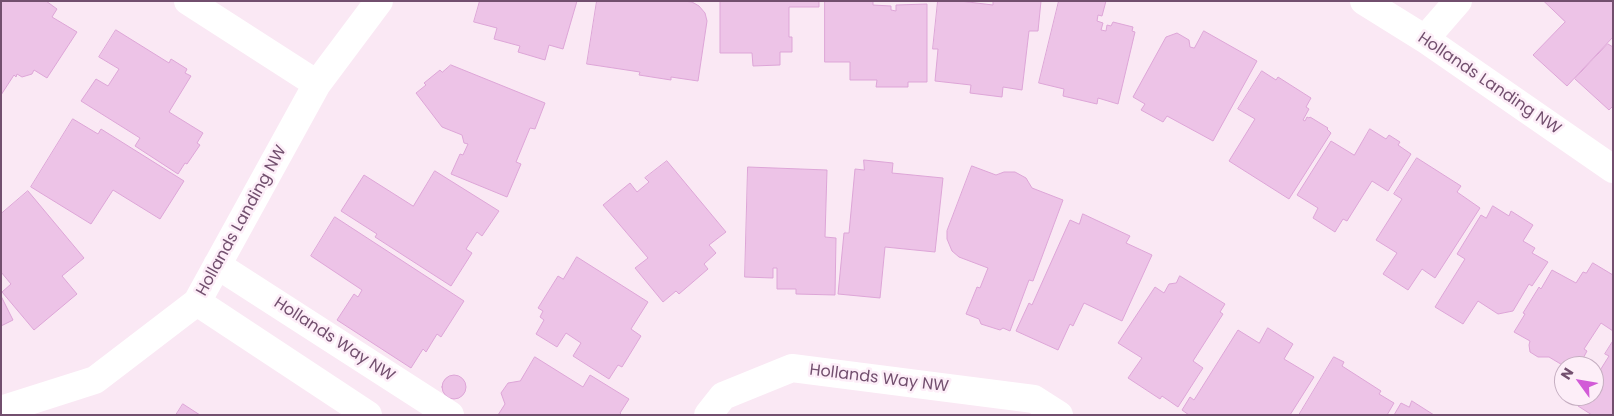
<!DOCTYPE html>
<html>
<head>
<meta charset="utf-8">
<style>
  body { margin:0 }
  #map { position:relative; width:1614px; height:416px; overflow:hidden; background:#fae8f4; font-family:Poppins,sans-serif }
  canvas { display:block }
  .frame { position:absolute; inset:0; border:2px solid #724f6e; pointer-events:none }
  .north { position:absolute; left:1554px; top:356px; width:50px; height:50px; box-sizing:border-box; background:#fdeef8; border:1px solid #c5aec1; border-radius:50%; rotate:302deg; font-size:14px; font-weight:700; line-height:20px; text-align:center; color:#724f6e }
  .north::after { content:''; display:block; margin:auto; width:18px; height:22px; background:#d25bd7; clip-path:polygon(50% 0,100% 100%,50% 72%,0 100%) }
</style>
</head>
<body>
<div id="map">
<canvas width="1614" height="416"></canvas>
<div class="frame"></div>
<div class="north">N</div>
</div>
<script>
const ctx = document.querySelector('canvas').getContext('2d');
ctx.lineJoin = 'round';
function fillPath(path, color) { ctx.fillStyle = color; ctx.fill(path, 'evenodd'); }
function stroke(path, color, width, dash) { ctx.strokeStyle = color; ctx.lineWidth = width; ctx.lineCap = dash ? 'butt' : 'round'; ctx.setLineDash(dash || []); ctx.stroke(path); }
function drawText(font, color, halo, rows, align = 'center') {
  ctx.font = font + ' Poppins,sans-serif'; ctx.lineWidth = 5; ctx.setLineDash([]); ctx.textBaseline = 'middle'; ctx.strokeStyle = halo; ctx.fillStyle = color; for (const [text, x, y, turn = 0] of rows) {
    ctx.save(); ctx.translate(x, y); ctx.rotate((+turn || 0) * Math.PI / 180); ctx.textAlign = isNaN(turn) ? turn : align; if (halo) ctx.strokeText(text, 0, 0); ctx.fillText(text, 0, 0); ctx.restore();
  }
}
const building = new Path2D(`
  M1,1H46L57,9L52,17L77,32L47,78L34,70L32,74L22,77L17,74L16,77L14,75L1,95Z
  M480,1H577L563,49L549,45L545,60L518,52L520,46L494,39L497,28L474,22Z
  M597,1H683L692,2L699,6L705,13L707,21L698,81L671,77V80L639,75L640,72L587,64Z
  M715,1H819V7H789V37H792V52H780V65L753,66L752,53H720V1Z
  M825,1H873V5L891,6V10L896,11V5L927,4V82H908V87H876L877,80H850V62H825Z
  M938,1H960L993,5V1H1041L1038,31H1029L1022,90L1003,87L1002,97L970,93L971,85L935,81L938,49H933Z
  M1059,1H1106L1102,16L1098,15L1097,21L1103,23L1101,30L1106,31L1107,25L1111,26L1113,22L1133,27L1132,31L1135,32L1118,104L1098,98L1097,104L1063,96L1064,89L1039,83Z
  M1544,1H1613V37L1567,86L1533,55L1565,22Z
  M116,30L169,63L171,59L187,69L185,73L191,76L169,112L203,133L197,143L200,145L187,164L185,163L178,174L135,146L140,138L81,101L96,79L108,86L119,69L99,57Z
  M1204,31L1257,61L1213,141L1167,116L1163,122L1141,110L1145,104L1133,97L1166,37L1177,33L1189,40L1190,47L1194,48Z
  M1608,44L1613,47V106L1609,110L1575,79Z
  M451,65L545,103L535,129L530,128L516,162L521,164L507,197L451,174L460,154L463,155L468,144L464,143L462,135L442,127L416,93L426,85L424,83L440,70L442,72Z
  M1262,71L1276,80L1278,77L1311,98L1306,107L1309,109L1303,120L1305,121L1307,117L1309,118L1310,117L1328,128L1327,129L1331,133L1289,199L1229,161L1255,119L1238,109Z
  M73,119L98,134L101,129L184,181L160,219L113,190L91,224L31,187Z
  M1370,129L1386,139L1389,135L1400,142L1398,145L1411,154L1388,191L1372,181L1347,221L1343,219L1335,232L1313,218L1318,208L1297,195L1331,141L1354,155Z
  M1417,158L1461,186L1457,192L1480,208L1435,278L1422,269L1408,290L1383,274L1397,253L1376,240L1402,199L1394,194Z
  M864,160L893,163L892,173L943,178L935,252L885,247L880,298L838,294L844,233H849L855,169L864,170Z
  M667,161L726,232L709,245L716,253L704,264L708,269L679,294L676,291L663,302L635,268L648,258L603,205L630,183L637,192L649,182L645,178Z
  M972,166L996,175L1004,172H1015L1026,178L1032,188L1063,200L1033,281L1029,280L1010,331L1003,328L1000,330L981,324L979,319L966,314L977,287L980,288L988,268L959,257L952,251L947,239V231Z
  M748,167L827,170L825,237L836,238L835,295L796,294V289H777V268H773V278L745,277Z
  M435,171L499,211L482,236L477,232L466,249L472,253L451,286L375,237L377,234L341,211L364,175L413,206Z
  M28,191L84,258L62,276L77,294L34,330L2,292L11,284L1,272V214Z
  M1493,206L1509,216L1511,211L1533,225L1523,241L1535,248L1532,253L1548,262L1532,286L1529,284L1513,311L1498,314L1478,301L1463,324L1435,307L1465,259L1457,254L1481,215L1486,218Z
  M1083,214L1130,236L1126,243L1152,255L1122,321L1084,303L1073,326L1070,324L1058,350L1016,331L1029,303L1032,305L1070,220L1079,224Z
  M335,217L464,301L441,337L437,334L426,352L423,349L411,368L337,320L354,294L358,297L362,290L311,256Z
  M577,257L648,302L631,329L641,336L622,367L618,365L609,379L573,356L581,343L566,333L557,347L536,334L544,320L540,317L543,311L538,308L558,276L563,279Z
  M1593,263L1613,275V331L1601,323L1584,349L1587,351L1579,366L1576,364L1574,366H1564L1549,357H1538L1530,352L1529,345L1530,341L1514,332L1525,314L1523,313L1539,287L1541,289L1552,270L1576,283L1583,272L1586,273Z
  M1180,276L1225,304L1220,312L1223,314L1193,361L1203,368L1178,407L1162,396L1160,399L1128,378L1142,358L1118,343L1155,287L1164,293L1169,284L1176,283Z
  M1,296L13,320L1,326Z
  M1268,328L1293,344L1284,359L1314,377L1290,415H1189L1182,410L1190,397L1194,400L1238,330L1259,343Z
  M1613,341V415H1592L1578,406L1584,396H1594V380L1609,356L1605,354Z
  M535,357L583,387L590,375L629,399L620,413L622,415H498L505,404L501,393L508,383L520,381Z
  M1334,357L1344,362L1342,366L1381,391L1379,394L1394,403L1387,415H1299Z
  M442 387a12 12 0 1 1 24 0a12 12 0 1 1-24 0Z
  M1412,401L1434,415H1394L1401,403L1409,407Z
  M183,404L200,415H176Z`);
fillPath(building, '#edc3e7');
stroke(building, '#dda5d7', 1);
stroke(new Path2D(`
  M188,1L317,84
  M1364,1L1425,39L1613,169
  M1425,39L1458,1
  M217,265L450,415
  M197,302L368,415
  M1,410L95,380L197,302L317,84L379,1
  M708,415L723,396L792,368L1034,399L1059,415`), '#fff', 28);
drawText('16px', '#724f6e', '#fdeef8', [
  ["Hollands Landing NW",1489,84,34],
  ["Hollands Landing NW",242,221,-61],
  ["Hollands Way NW",334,340,33],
  ["Hollands Way NW",879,379,7]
]);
</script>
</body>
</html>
